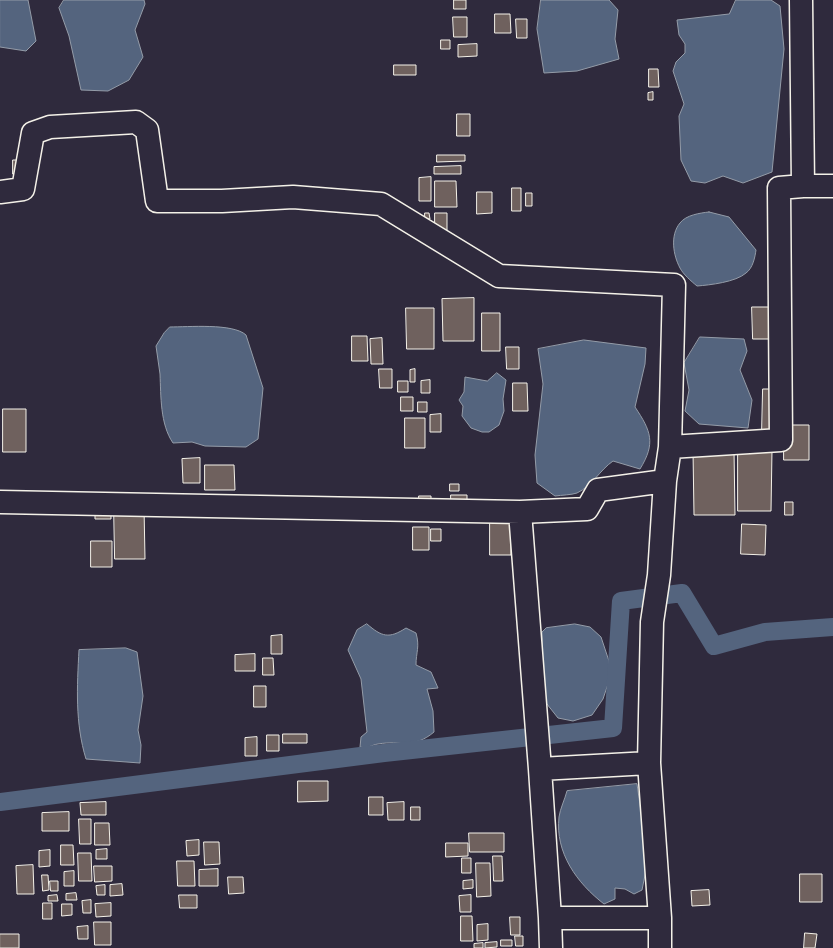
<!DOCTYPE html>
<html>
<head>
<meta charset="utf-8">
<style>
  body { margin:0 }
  canvas { display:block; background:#2f2a3d }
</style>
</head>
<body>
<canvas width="833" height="948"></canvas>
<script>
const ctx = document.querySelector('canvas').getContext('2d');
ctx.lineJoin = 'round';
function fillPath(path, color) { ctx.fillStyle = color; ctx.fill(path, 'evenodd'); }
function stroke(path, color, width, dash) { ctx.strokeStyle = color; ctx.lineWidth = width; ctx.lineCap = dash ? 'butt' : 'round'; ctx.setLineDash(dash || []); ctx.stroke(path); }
const water = new Path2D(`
  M0,0H28L36,41L26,51L0,47Z
  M64,0H144L145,4L135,30L143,57L129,80L108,91L81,90L69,36L59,8Z
  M541,0H609L618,10L615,39L619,59L577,71L544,73L537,29Z
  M736,0H771L780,6L784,49L772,172L743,183L723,176L705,183L691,181L681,160L679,116L684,104L673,71L676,62L685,53V44L679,35L677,20L729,14Z
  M709,212L729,217L756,250C755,257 753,268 746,273C736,282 710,285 697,286C691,281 683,274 680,268C673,255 670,235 680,223C686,215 700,213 709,212Z
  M170,327C188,327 233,323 246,335L263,388L258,439L246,447L205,446L192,442L173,443C160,424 161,396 160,374C159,365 157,355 156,346L164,333Z
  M700,337L744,339L747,351L740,370L752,400L748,428L699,424L685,411L689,390L684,363Z
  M584,340L646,348L645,364L635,407C651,431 656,443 640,469L613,461C600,470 592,486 577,493C571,495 562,495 555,496L537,483L535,455L543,384L538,349Z
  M497,373L506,380L503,399L504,411L499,425L489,432H482L471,428L462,416L463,406L459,400L464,392L465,377L487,381Z
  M367,624C382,637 389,639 406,628L416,633C420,647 416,652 416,665L431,672L438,688L427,689L433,711L434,732C414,749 401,740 378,744C371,745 368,749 360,747L361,737L367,732L361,679L348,650L357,630Z
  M575,624L590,627L601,637L609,661V681L603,699L592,715L573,721L558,718L543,699L542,632L546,628Z
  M126,648L137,652L143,696L138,730L141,745L140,763L86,759C75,723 77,687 79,650Z
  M637,784L648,860L642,890L634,894L625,889L615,888V899L604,904C577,883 555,853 559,817C560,809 565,799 567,791Z`);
fillPath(water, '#54647e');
stroke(water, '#949ca8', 1);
stroke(new Path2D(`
  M0,802L384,753L613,728L621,601L682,593L714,646L765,632L833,627`), '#54647e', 18);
const building = new Path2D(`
  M454,0H466V9H454Z
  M495,14H510L511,33H495Z
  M453,17H467V37H454Z
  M516,19H527V38H517Z
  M441,40H450V49H441Z
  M477,44V56L458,57V45Z
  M394,65H416V75H394Z
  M649,69H658L659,87H649Z
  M653,92V100H648V93Z
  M457,114H470V136H457Z
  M437,155H465V161L437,162Z
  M13,160H21V174H13Z
  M461,166V174H434V167Z
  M431,177V201H419V178Z
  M435,181H456L457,207H435Z
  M512,188H521V211H512Z
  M477,192H492V213L477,214Z
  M526,193H532V206H526Z
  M425,213H429L430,219H425Z
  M435,213H447V232H435Z
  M474,298V341H443L442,299Z
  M752,307H776V339H753Z
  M406,308H434V349H407Z
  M482,313H500V351H482Z
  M352,336H367L368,361H352Z
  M382,338L383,364H371L370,339Z
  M506,347H519V369H507Z
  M379,369H392V388H380Z
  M415,369V382H410V370Z
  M430,380V393H421V381Z
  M398,381H408V392H398Z
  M513,383H527L528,411H513Z
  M763,389H776V432H762Z
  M401,397H413V411H401Z
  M418,402H427V412H418Z
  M3,409H26V452H3Z
  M441,414V432H430V415Z
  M405,418H425V448H405Z
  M784,425H809V460H784Z
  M734,450L735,515H694L693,451Z
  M738,450H772L771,511H738Z
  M200,458V483H183L182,459Z
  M205,465H234L235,490H205Z
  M450,484H459V491H450Z
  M451,495H467V507H451Z
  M419,496H431V507H419Z
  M785,502H793V515H785Z
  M114,507H144L145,559H115Z
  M111,509V519H95V510Z
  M490,522H511V555H490Z
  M742,524L766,525L765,555L741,554Z
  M413,527H429V550H413Z
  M431,529H441V541H431Z
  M91,541H112V567H91Z
  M282,635V654H271V636Z
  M255,654V671H235V655Z
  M263,658H273L274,675H263Z
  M254,686H266V707H254Z
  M283,734H307V743H283Z
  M267,735H279V751H267Z
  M257,737V756H245V738Z
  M298,781H328V801L298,802Z
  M369,797H383V815H369Z
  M106,802V815H81L80,803Z
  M404,802V820H388L387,803Z
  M411,807H420V820H411Z
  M69,812V831H42V813Z
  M79,819H91V844H80Z
  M95,823H109L110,845H95Z
  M469,833H504V852H470Z
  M199,840V855L187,856L186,841Z
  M204,842H219L220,864L205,865Z
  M446,843H468V856L446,857Z
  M61,845H73L74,865H61Z
  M107,849V859H96V850Z
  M50,850V866L39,867V851Z
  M78,853H91L92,881H79Z
  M493,856H502L503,881H494Z
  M462,858H471V873H462Z
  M177,861H194L195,886H178Z
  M476,863H490L491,896L477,897Z
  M33,865L34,894H17L16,866Z
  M94,866H112V881L95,882Z
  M218,869V886H199V870Z
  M74,871V886H64V872Z
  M800,874H822V902H800Z
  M42,875H48L49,890L43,891Z
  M228,877H243L244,893L229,894Z
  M473,880V888L463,889V881Z
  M50,881H58V891H51Z
  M122,884L123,895L110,896V885Z
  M105,885V895H97L96,886Z
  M709,890L710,905L692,906L691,891Z
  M76,893L77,900H66V894Z
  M57,895L58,901H48V896Z
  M179,895H197V908H180Z
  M471,895V912H460L459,896Z
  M91,900V913H83L82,901Z
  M43,903H52V919H43Z
  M111,903V916L96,917L95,904Z
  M62,904H72V915L62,916Z
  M461,916H472L473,941H461Z
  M510,917H520V935H511Z
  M94,922H111V945H95Z
  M488,924V940L477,941V925Z
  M88,926V939H78L77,927Z
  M805,933L817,934L815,948H804Z
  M0,934H19V948H0Z
  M515,936H523V946H516Z
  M501,940H512V946H501Z
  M497,942V947L485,948V943Z
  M483,943V948H474V944Z`);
fillPath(building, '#6f615e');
stroke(building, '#f4f1e8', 1);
const minor = new Path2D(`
  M801,0L803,186
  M0,192L23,189L33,133L50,127L136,122L147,130L157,201H222L293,197L381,204L499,276L674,285L670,447L665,481L598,490L587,509L520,512L540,769
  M670,447L781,440L779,188L803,186H833
  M0,502L520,512
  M649,763L660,918V948
  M550,918L551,948
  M660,918H550L540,769L649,763L652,622L659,575L665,481`);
stroke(minor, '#f4f1e8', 25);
stroke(minor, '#2f2a3d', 22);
</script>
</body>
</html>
